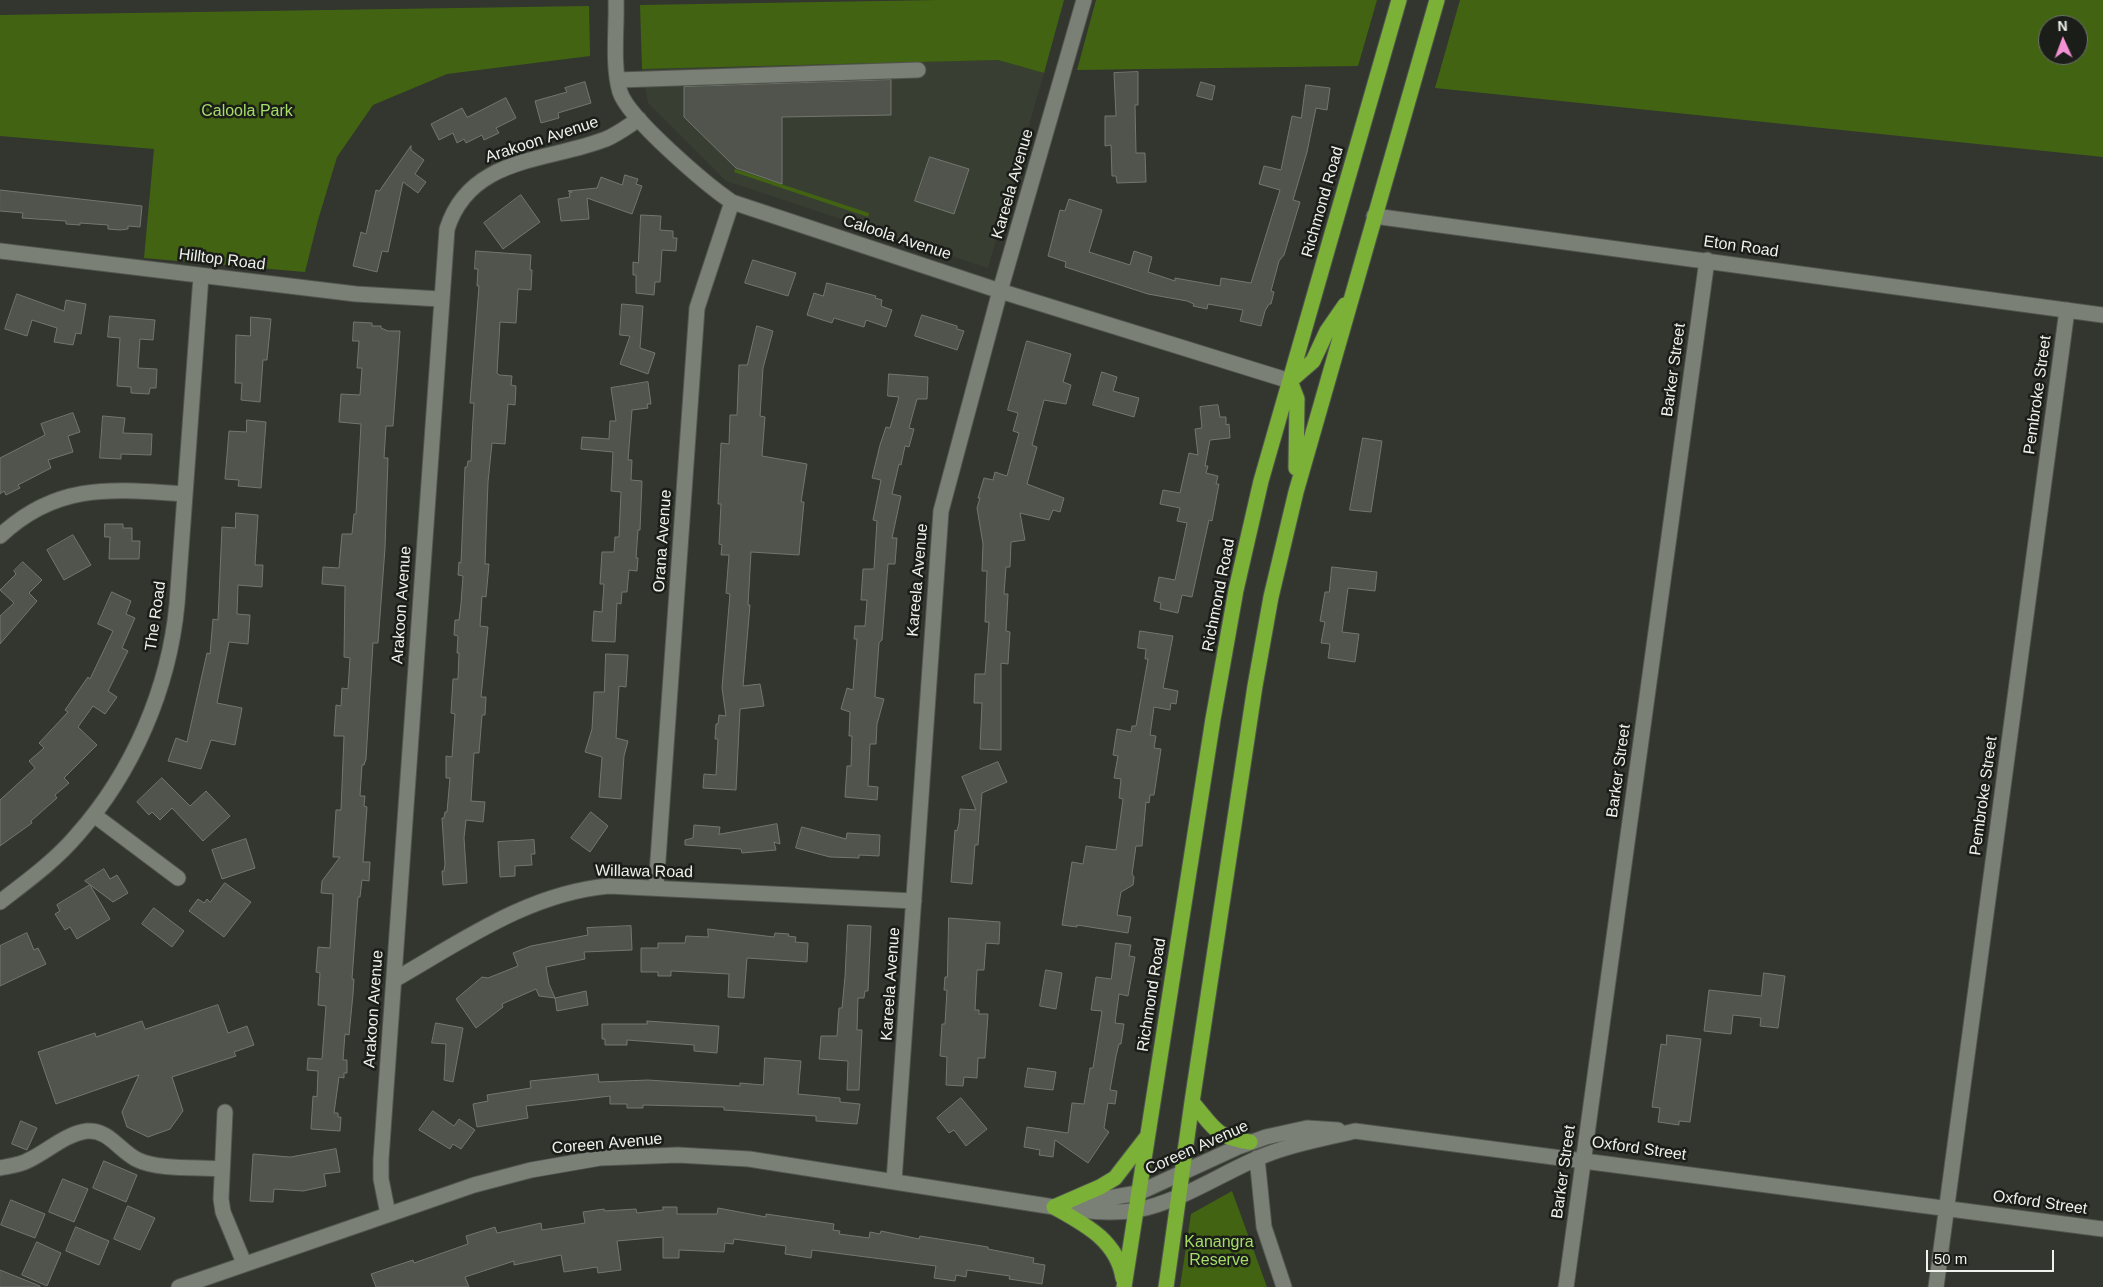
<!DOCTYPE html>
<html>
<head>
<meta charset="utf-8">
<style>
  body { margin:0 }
  #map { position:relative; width:2103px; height:1287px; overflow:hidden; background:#32362f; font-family:Helvetica,sans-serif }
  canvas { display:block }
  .north { position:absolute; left:2038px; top:15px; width:50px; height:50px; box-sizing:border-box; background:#1b1d19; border:1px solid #6f726d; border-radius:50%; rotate:358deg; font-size:14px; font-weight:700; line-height:20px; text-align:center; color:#eef1ec }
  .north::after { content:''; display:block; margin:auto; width:18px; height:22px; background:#f491d4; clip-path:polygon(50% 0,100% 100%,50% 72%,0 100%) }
  .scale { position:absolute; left:1926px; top:1250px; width:128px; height:22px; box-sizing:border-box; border:2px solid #eef1ec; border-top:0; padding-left:6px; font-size:15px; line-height:18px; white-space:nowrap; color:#eef1ec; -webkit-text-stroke:4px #1b1d19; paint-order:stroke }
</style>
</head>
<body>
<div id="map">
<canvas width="2103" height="1287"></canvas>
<div class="north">N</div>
<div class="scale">50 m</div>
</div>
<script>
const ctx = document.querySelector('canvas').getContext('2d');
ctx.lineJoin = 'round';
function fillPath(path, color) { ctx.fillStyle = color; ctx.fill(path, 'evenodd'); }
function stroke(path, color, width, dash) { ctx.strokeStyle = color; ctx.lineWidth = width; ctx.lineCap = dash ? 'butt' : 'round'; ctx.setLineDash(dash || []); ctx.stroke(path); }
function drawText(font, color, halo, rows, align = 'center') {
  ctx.font = font + ' Helvetica,sans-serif'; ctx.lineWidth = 5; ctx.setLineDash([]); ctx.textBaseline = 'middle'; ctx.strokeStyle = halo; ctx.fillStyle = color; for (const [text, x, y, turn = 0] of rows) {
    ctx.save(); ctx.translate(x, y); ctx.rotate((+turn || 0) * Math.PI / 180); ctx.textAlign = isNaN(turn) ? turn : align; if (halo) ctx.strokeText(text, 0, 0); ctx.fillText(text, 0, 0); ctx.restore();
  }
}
fillPath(new Path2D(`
  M998,60L1044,73L988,268L726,181L648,103L642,69Z`), '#383f32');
fillPath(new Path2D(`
  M939,0H1064L1044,73L998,60L642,69L640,5Z
  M1096,0H1377L1358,66L1077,70Z
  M1460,0H2103V157L1435,88ZM2048,25H2078V55H2048Z
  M589,6L590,56L447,74L373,105L337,157L318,220L305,272L144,258L154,149L0,136V15Z
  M735,169L869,213L868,217L734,172Z
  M1232,1191L1267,1287H1180L1191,1214Z`), '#426412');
const building = new Path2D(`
  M1138,72V105H1135L1136,153H1145L1146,182L1117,183L1116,176H1112L1111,145L1105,146V116H1116L1114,73Z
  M891,80V115L782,117V184L736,168L684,117V87Z
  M585,82L591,103L558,113L559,118L541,123L535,101L567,92L565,88Z
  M1201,82L1215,86L1212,100L1197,96Z
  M1306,85L1330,88L1327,110L1316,108L1307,152L1293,200L1300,202L1284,255L1279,261L1271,291L1274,292L1271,304H1269L1265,311L1261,326L1240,321L1243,310L1208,304L1207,309L1193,306L1194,304L1187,301L1148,294L1065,267L1066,262L1048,256L1060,210L1065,211L1069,199L1102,210L1089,252L1130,265L1134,251L1152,257L1148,272L1175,281V278L1220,286L1221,278L1251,283L1280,190L1259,184L1264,166L1281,170L1292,116L1301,118Z
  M506,98L516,118L496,128L499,133L484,140L482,135L466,143L464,139L457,143L453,133L439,140L431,124L462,108L467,117Z
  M411,146V150L424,160L415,174L426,182L418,193L403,182L388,252L382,251L377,272L353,266L361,232L366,234L376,190L379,191Z
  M930,157L969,169L954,214L915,201Z
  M625,175L638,179L636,184L642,186L632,214L587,198L589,219L561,221L558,199L570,197L569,193L572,192L568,191L597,188L601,177L622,185Z
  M0,190L142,206L140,227L128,226V229L120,230L108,229V225L80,223V225L66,224V221L22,218L23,213L0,211Z
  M521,195L540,222L503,249L484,223Z
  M641,215L661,216L660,230L673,231V238H677L676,251L662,250L660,282H655L654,295L636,293V275H633V262L638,263Z
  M476,251L531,255L530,270H532L531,290L518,289L516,323L500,322L497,373L499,375L512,376L511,385L516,386L515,405L508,404L505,444L492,443L488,482L485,564H489L486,597L482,596L480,626L488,627L481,697H486L485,715H482L479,753H474L471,801L485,802L483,822L466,820L464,838L467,883L443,885L442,871H444L445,864L442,818H444L445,812H447L450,778H446V756L452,757L455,714L451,713L453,679H458L459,653H457L458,636L454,635L455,620H459L461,604L463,576L458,575L459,562L461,563L465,467H467L468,461H471L472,436L474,403H470L479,286H477L478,269H475Z
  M753,260L796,273L788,296L745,283Z
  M827,283L876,296L875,298L882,300L881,306L892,310L886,327L866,320L864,327L834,318L832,323L807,315L814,293L823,296Z
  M17,294L64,311L66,300L86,304L81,334L76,333L73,345L54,342L57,328L32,320L27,336L5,329Z
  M622,304L643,306L640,348L655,353L648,374L620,364L630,336L620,335Z
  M922,315L957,326V329L964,331L957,350L915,336Z
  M110,316L155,320L153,340L140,339L138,368L157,369L156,388H150L149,394L131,393V387L117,386L120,338L108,337Z
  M251,317L271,319L267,360H263L260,402L241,400L242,383H235L236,335L250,336Z
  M354,322L372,323V326H381V328L388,331H400L393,426H386L384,458H388L385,548L378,643H373L366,759L364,765H362L360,796H365L364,806L367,807L363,862H370L369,881L362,880L360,897H358L352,979H354L353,994L349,1035L345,1034L343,1060H347V1073H344V1078L339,1077L334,1113H338V1117H341L340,1131L311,1129L313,1096L317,1097L318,1071L307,1070L308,1058L322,1059L326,1006L318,1005L320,973L316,972L318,947L330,948L333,894L321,893L322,881L340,857H333L336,810H341L344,736H334L336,705L341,706L342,688L348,689L350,658L344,657L345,586L322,584L323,567L339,568L342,534H352L354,514H356L361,424L339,422L341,394L360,395L362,368H357L359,341H353Z
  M757,326L773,331L763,368L760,416L765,417L762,456L807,464L801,502H804L799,555L751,552L748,605H750L743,686L760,684L764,706L740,709L736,790L703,788L704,774L716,775L718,739H715L716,724H718L719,715L726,716L722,688L730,594L726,593L729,555H721L722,545L719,544L721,504H718L721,443L729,444L730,415H737L739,365H747Z
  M1027,341L1071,354L1063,382L1071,385L1066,404L1044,400L1032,445L1037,447L1027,484L1064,498L1060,512L1053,510L1049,520L1020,513L1025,540L1011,542L1010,567H1006L1004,594H1008L1006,631L1010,632L1008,664L1001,663V750L980,749L982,703H974L975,674H985L989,622H985L987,571H982L983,544L977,508L980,498H978L984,478L993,480L995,472L1007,476L1019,433L1013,431L1018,413L1008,410Z
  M1102,372L1117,377L1113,391L1139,398L1134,417L1093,405Z
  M889,374L928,377L927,399H917L909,428L914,429L909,447L905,446L901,465L899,464L892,494L901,496L892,538H897L895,564H888L882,640L879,643L875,697L884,699L877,724L876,744H870L868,786L878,787L877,800L845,797L847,766H851L852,736H849L850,712L841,709L847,688L853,690L857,639H854L855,626H865L867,600H861L863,569H874L877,521L873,520L881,480L872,478L880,445L886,427L890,428L899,397L888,396Z
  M648,382L651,404H647L648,408L632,410L628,460H632L631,480L642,481L640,530H638L636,558H638L637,571L629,570L627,592H622L621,604L617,603L615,642L592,641L594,611L602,612L604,584H600L602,552H614L615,537H619L621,492L611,491L613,452L581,449L582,437L609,439L610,421H616L611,388Z
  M1218,405L1220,417H1226V425L1229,424L1230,438L1210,440L1205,466H1208L1206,473L1218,476L1216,484H1219L1212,521L1209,520L1192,597L1182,595L1178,613L1160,609L1161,603L1154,601L1159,577L1175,580L1187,523L1177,521L1180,508L1160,504L1163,490L1180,493L1189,453L1198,455L1195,429L1202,428L1200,407Z
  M73,413L80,432L68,436L73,452L48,460L51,468L18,485L20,488L6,495L4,491L0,494V458L45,435L41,424Z
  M103,416L125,418L123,433L152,434L151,455L121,454V459L100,458Z
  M247,420L266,422L261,488L238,486L239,480L225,479L229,431L246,432Z
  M1363,438L1382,441L1371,512L1350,510Z
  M236,513L258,515L255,565H263L262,587L238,585L237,614L250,615L248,644L229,642L217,703L242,708L235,745L211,740L201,769L168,761L176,738L187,742L207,653L210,654L213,619L218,620L222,527L235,528Z
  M105,524H123V528H132V541H140L139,559H109L110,537H105Z
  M73,535L91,565L64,580L47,550Z
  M23,562L42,580L29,593L37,601L0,644V616L14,603L0,590L16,574L14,571Z
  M1332,567L1377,572L1375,591L1348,588L1342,632L1359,634L1355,662L1328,658L1330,644L1321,643L1325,622L1320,621L1325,592H1329Z
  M112,592L131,601L126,614L135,618L122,648L128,651L108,691L117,697L105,714L93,706L78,727L97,745L64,778L69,783L55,795L57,798L31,821L32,823L0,846V800L35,768L29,761L44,748L39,743L68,712L65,710L88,677L90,679L113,631L98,624Z
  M1140,631L1173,636L1163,688L1178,691L1176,704L1171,703L1170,710L1154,707L1150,735L1156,736L1154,748L1161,749L1154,795H1150L1149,803L1146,802L1142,846H1136L1132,874L1134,877L1133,885L1121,892L1117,915L1131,917L1128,933L1077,925V927L1062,925L1072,862L1083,864L1086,846L1116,850L1123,799L1119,798L1121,779L1114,778L1118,756L1113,755L1117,729L1131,732L1132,726H1136L1148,659H1145L1146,649L1138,648Z
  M606,654L628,655L626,687L619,686L616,738L628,741L624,756L621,799L599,797L602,757L585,752L592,729L594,692H604Z
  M998,762L1007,782L982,793L978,845H975L972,884L951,882L955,830L957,831L959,823L960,809L976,810L962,777Z
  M162,778L190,806L206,791L230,816L203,841L172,808L160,820L152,812L149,815L137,802Z
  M591,812L608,826L590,852L571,838Z
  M777,824L780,844L774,842L776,850L742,853L741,849L685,845V840L693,838L694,825L720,827L719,834Z
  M802,827L846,839L847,833L880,835L879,856L859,855V858L830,857L796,848Z
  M246,839L255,868L222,879L212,850Z
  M534,840L535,854H531L532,865L515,866V876L500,877L498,842Z
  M104,869L110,879L117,875L128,893L113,902L85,881Z
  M225,883L251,902L224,937L189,911L198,899L204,903L207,899L210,902Z
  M90,885L110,919L77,939L70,927L65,930L55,914L60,911L57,905Z
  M154,908L184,931L172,947L142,924Z
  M949,918L1000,922L999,944L986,943L984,970H977L975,1010H979V1014H988L985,1058H978L977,1078L964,1077L963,1086L946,1085L947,1057L940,1056L942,1024H945L947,990H944L945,977H947Z
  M848,925L871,926L868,991H865L864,998H858L857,1030H862L859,1090H847L848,1061L819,1059L821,1036H837L839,1008H842L845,977Z
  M631,926L632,950L584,952L585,959L546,967L549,984L555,998L586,991L588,1005L557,1011L555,998L539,996L536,989L502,1004L503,1007L476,1028L456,999L482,977L488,978L518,966L513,953L531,946L588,935L587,928Z
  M708,929L774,937L775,933L789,934L788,936L796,937L795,942L808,943L807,962L747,958L744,998L728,997L729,974L671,971V976H658V972H641V948H658V943H685L686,936L708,937Z
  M27,933L34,950L38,948L46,964L0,986V946Z
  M1116,943L1131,945L1129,956L1135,957L1128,996L1119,994L1115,1023L1124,1024L1121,1044H1119L1116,1056L1110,1090L1117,1091L1115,1104L1108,1103L1104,1128L1109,1132L1088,1163L1055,1140L1053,1157L1039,1155L1040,1150L1024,1147L1027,1127L1068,1133L1072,1103L1084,1104L1090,1068H1093L1102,1011L1091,1010L1096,977L1111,979Z
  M1046,970L1062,973L1056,1009L1040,1006Z
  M1764,973L1785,976L1778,1028L1760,1026L1761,1018L1733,1015L1731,1034L1704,1031L1709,990L1761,996Z
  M218,1005L228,1033L247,1026L254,1045L234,1052L236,1056L172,1077L183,1111L170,1129L148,1137L127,1127L122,1112L139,1075L56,1104L38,1052L95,1033L96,1037L142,1021L145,1029Z
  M647,1021L719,1026L717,1053L694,1051V1045L627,1040V1045H605V1039H602V1024H647Z
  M436,1023L463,1028L453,1082L444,1080L446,1044L432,1043Z
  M1667,1035L1701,1039L1690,1122L1679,1121V1125L1658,1122L1660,1108L1652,1107L1661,1044L1666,1045Z
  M765,1058L801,1061L798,1094L840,1098V1102L860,1104L857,1124L816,1121V1116L724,1110V1107L643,1105V1108H627V1104H610V1096L526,1106L528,1118L477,1127L473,1104L488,1101L487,1095L531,1088L530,1081L598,1074L599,1082L648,1080L740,1086V1083L763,1085Z
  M1028,1068L1056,1072L1053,1090L1025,1087Z
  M961,1098L987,1129L966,1146L954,1130L949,1133L937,1118Z
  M433,1111L454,1126L459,1119L475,1130L461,1149L453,1144L450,1149L419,1130Z
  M21,1121L37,1128L27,1150L12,1144Z
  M336,1149L340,1172L324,1174L326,1186L303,1191L274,1189L273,1202L250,1201L253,1154L290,1157Z
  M104,1161L137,1175L126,1202L93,1188Z
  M63,1179L88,1189L74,1222L49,1212Z
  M11,1200L45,1214L35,1238L1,1225Z
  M128,1206L155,1218L140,1250L114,1239Z
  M663,1207H677V1214H717L718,1208L766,1217V1214L821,1222L834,1224L833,1230L840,1231L839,1234L869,1238L870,1232L880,1234L881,1231L919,1239L920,1236L988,1247V1249L1034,1258L1033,1263L1045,1265L1042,1284L1009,1279L1010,1276L967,1270L966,1277L956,1275L955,1281L934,1278L936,1266L812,1250L811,1258L785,1254L786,1246L734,1239L733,1244L725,1243L724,1252L679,1250V1258H663V1237L617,1241L621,1270L598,1273L597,1267L564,1272L561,1255L514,1265V1261L465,1277L469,1287H376L371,1274L413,1260L414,1263L468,1244L466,1236L495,1227L497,1233L541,1223L542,1230L585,1223L583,1212L604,1209L605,1211L636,1209L637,1213L663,1210Z
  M76,1227L109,1241L99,1265L66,1251Z
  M37,1242L61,1253L47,1286L22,1275Z
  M0,1270L40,1286V1287H0Z`);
fillPath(building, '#50544c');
stroke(building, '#72766e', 1);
const minor = new Path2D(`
  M616,0C617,28 612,66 620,92C628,118 708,186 732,202L1000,291L1290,381
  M618,80L918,70
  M1374,216L2103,315
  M0,251L356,294L440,299
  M0,536C57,482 113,489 185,494
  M94,815L178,878
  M656,888L697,308L732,202
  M0,902C27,881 55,861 77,835C133,772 169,688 177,604L201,276
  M394,980C462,941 529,893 609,886L914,901
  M225,1112L221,1199L223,1212L244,1263
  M1257,1158L1264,1227L1284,1287
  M0,1168C10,1166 20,1165 29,1160C48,1151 65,1134 87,1131C109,1129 120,1152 138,1160C159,1170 198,1167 222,1169
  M894,1181L941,511L1000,291L1084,0
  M1073,1204L1138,1193L1238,1147L1266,1137L1307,1128L1338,1130
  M388,1214L381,1179V1159L447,229C470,156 547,162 606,139C618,134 628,126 639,119
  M179,1287L474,1185L531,1170L600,1158L678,1155L749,1159L1054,1207C1081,1210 1110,1215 1137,1210C1179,1202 1217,1176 1256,1159C1287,1145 1322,1139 1355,1131L2103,1229
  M1566,1287L1707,260
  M1936,1287L2067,310`);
const highway = new Path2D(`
  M1290,381L1297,399L1296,468
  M1290,381L1313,361L1327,331L1345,305
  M1192,1102C1214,1127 1214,1137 1250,1142
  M1054,1207L1100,1187L1115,1178L1146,1138
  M1054,1207C1084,1224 1117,1240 1123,1278
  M1124,1287L1213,719L1236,590L1261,481L1399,0
  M1166,1287L1192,1102L1255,686L1271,597L1296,492L1437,0`);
stroke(minor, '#51554e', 17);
stroke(highway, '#51554e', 17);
stroke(minor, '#7b8077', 15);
stroke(highway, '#7bb136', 15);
drawText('16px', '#a6dd69', '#1b1d19', [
  ["Caloola Park",247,112],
  ["Kanangra",1219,1243],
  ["Reserve",1219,1261]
]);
drawText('16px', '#eef1ec', '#1b1d19', [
  ["Arakoon Avenue",542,140,-18],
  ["Kareela Avenue",1013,184,-74],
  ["Richmond Road",1323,202,-74],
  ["Caloola Avenue",897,238,18],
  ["Eton Road",1741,247,8],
  ["Hilltop Road",222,260,7],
  ["Barker Street",1674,370,-82],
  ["Pembroke Street",2038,395,-82],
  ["Orana Avenue",663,541,-86],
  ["Kareela Avenue",918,580,-85],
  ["Richmond Road",1219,595,-79],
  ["Arakoon Avenue",402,605,-86],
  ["The Road",156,616,-82],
  ["Barker Street",1619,771,-82],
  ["Pembroke Street",1984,796,-82],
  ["Willawa Road",644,872,1],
  ["Kareela Avenue",891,984,-86],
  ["Richmond Road",1152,995,-81],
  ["Arakoon Avenue",374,1009,-86],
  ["Coreen Avenue",607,1144,-5],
  ["Coreen Avenue",1197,1148,-24],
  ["Oxford Street",1639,1149,8],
  ["Barker Street",1564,1172,-82],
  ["Oxford Street",2040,1203,8]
]);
</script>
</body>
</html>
